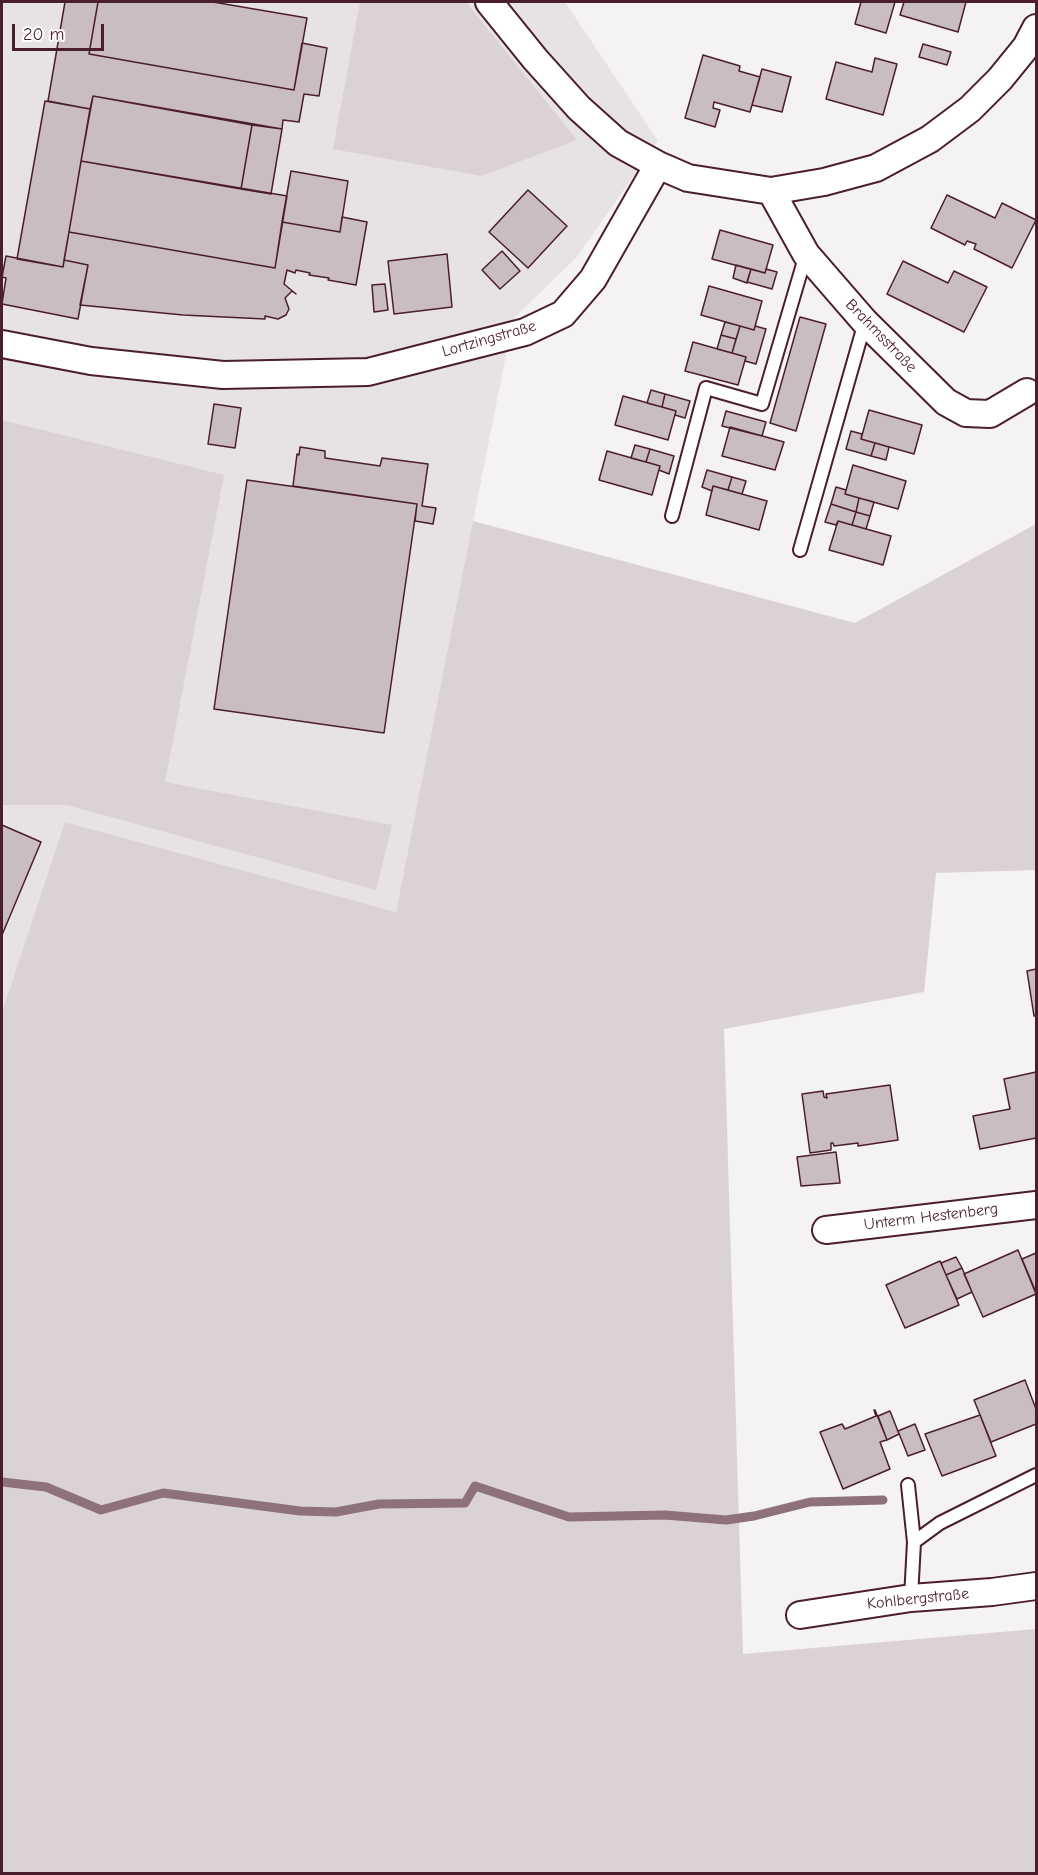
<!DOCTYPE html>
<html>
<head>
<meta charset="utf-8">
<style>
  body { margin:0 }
  #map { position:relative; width:1038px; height:1875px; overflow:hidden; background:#f4f2f2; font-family:"Comic Neue",sans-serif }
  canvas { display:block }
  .frame { position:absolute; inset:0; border:3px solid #4a1f2b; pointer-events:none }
  .scale { position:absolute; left:12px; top:24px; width:92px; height:27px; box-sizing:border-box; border:3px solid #4a1f2b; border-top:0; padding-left:8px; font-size:18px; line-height:21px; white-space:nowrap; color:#4a1f2b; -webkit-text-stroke:4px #fff; paint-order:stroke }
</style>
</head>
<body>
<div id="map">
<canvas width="1038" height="1875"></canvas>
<div class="frame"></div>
<div class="scale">20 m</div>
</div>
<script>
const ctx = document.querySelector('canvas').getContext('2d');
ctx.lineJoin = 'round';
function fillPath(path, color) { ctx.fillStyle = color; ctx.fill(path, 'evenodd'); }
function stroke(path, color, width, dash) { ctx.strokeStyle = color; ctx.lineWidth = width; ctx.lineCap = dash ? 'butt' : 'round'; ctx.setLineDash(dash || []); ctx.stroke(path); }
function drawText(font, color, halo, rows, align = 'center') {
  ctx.font = font + ' "Comic Neue",sans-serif'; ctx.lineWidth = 4.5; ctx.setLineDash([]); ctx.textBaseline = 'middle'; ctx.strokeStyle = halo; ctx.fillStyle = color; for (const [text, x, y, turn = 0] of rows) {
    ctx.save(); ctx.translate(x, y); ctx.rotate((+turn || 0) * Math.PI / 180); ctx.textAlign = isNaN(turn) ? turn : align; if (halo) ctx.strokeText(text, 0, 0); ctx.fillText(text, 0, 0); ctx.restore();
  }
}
fillPath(new Path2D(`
  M2,2H565L658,141L577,257L513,319L396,912L65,822L2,1012Z`), '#e7e2e3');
fillPath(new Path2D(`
  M360,2H466L577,140L481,176L333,149Z
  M2,420L224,475L165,782L392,825L376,890L67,805H2Z
  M473,521L855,623L1036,524V870L936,873L924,992L724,1029L743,1654L1036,1629V1873H2V1012L65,822L396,912Z`), '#dbd2d5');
stroke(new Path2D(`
  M2,1482L46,1487L101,1510L163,1493L300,1511L336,1512L379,1504L465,1503L475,1486L569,1517L665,1515L726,1520L754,1516L810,1502L883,1500`), '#8d727a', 9);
const building = new Path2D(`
  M65,2H98L89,54L294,90L302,43L327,48L319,96L304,94L299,122L283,120L282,129L93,96L90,109L48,101Z
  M98,2H213L307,18L294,90L89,54Z
  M861,2H895L886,33L855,24Z
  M904,2H966L958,32L900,15Z
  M923,44L951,52L947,65L919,57Z
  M703,55L740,66L739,71L760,77L750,112L714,102L713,108L720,110L715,127L685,118Z
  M875,58L897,64L883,115L826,99L836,62L872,72Z
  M762,69L791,77L782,112L752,105Z
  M93,96L252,125L241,189L81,161Z
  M45,101L90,109L63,267L17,259Z
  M252,125L282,129L271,194L241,189Z
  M81,161L287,196L275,268L69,232Z
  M291,171L348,181L340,232L282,222Z
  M528,190L567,226L528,268L489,232Z
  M947,195L995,218L1002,203L1036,220L1012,268L974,249L976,244L967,241L965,245L931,228Z
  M342,217L367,222L356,285L328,280L329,278L309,275L310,273L296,270L295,273L287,270L284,284L296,294L292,291L285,298L289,309L286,315L278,319L265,316V319L183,315L80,305L88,265L64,260L69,232L275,268L282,222L340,232Z
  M720,230L773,245L765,273L712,259Z
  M502,251L520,271L500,289L482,270Z
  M447,254L452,307L394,314L388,261Z
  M6,256L63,267L64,260L88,265L78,319L2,304L6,278L2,277Z
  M903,261L948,283L954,271L987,287L964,332L887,294Z
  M736,265L751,269L747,283L733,278Z
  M751,269L765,273L766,269L777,272L772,289L747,282Z
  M385,284L388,310L374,312L372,285Z
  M709,286L762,301L754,330L701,315Z
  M800,317L826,324L796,431L770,423Z
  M725,322L740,326L736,339L721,335Z
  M740,326L754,330L755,326L766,329L756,364L745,361L746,357L732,353Z
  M721,335L736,339L732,353L717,349Z
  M693,342L746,357L738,385L685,371Z
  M651,390L665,394L662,407L647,403Z
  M665,394L690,401L685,418L675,415L676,411L662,407Z
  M623,396L676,411L668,440L615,425Z
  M214,404L241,408L235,448L208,444Z
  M869,410L922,425L914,454L861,439Z
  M726,411L766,422L762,436L722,426Z
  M730,427L784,442L775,470L722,456Z
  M851,431L862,434L861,439L875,443L871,456L846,449Z
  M875,443L889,447L886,460L871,456Z
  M635,445L650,449L646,462L631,458Z
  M300,447L325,451V458L380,466L382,458L428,464L422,506L436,508L433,524L415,521L417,504L293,486L297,454L299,455Z
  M650,449L674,456L669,474L659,470L660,466L646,462Z
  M607,451L660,466L652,495L599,480Z
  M853,465L906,481L898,509L845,494Z
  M707,470L732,477L728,490L713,486L712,491L702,487Z
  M732,477L746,481L742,494L728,490Z
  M247,480L417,504L384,733L214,709Z
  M713,486L767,501L759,530L706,515Z
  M836,487L846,490L845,494L859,498L856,512L831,504Z
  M859,498L874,502L870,516L856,512Z
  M831,504L856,512L852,525L838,521L836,525L825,522Z
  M856,512L870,516L866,529L852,525Z
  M838,521L891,536L883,565L829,550Z
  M2,825L41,842L2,935Z
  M1036,969V1016H1034L1027,971Z
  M1036,1072V1138L980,1149L973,1116L1010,1109L1004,1079Z
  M890,1085L898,1140L858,1146V1143L834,1146L833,1143H831V1150L810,1153L802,1094L823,1091L824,1097L827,1098L826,1094Z
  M836,1152L840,1183L801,1186L797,1157Z
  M1018,1250L1036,1294L983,1317L964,1274Z
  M1036,1253V1289L1035,1290L1022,1259Z
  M956,1257L962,1268L946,1275L941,1263Z
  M940,1261L959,1305L905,1328L886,1285Z
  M962,1268L972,1292L957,1299L946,1275Z
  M1025,1380L1036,1409V1424L991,1442L974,1400Z
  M874,1410H875L887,1440L880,1442L890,1469L843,1489L820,1432L842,1424L845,1429L876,1416Z
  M890,1411L899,1434L887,1440L878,1416Z
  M980,1415L996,1456L942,1476L925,1434Z
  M915,1424L925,1450L908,1456L898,1431Z`);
fillPath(building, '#cabdc1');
stroke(building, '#4a1f2b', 1.5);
const lane = new Path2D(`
  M672,516L706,388L762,404L806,254
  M800,550L865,322
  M908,1485L914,1542L911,1598
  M914,1542L940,1523L1036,1475`);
const street = new Path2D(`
  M658,165L688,178L771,191L824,182L876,168L930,139L970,109L1000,79L1026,47L1036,28
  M771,191L806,254L865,322L946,402L966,413L990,414L1027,392
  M2,344L91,361L223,375L368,372L525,332L563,314L593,279L658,165L618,143L579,108L535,59L489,2
  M826,1230L1036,1205
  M800,1615L911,1598L992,1592L1036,1586`);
stroke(lane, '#4a1f2b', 16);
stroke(street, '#4a1f2b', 30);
stroke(lane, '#fff', 12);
stroke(street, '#fff', 26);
drawText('16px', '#4a1f2b', '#fff', [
  ["Brahmsstraße",881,336,46],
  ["Lortzingstraße",489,339,-16],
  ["Unterm Hestenberg",931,1217,-7],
  ["Kohlbergstraße",918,1599,-6]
]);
</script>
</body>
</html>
